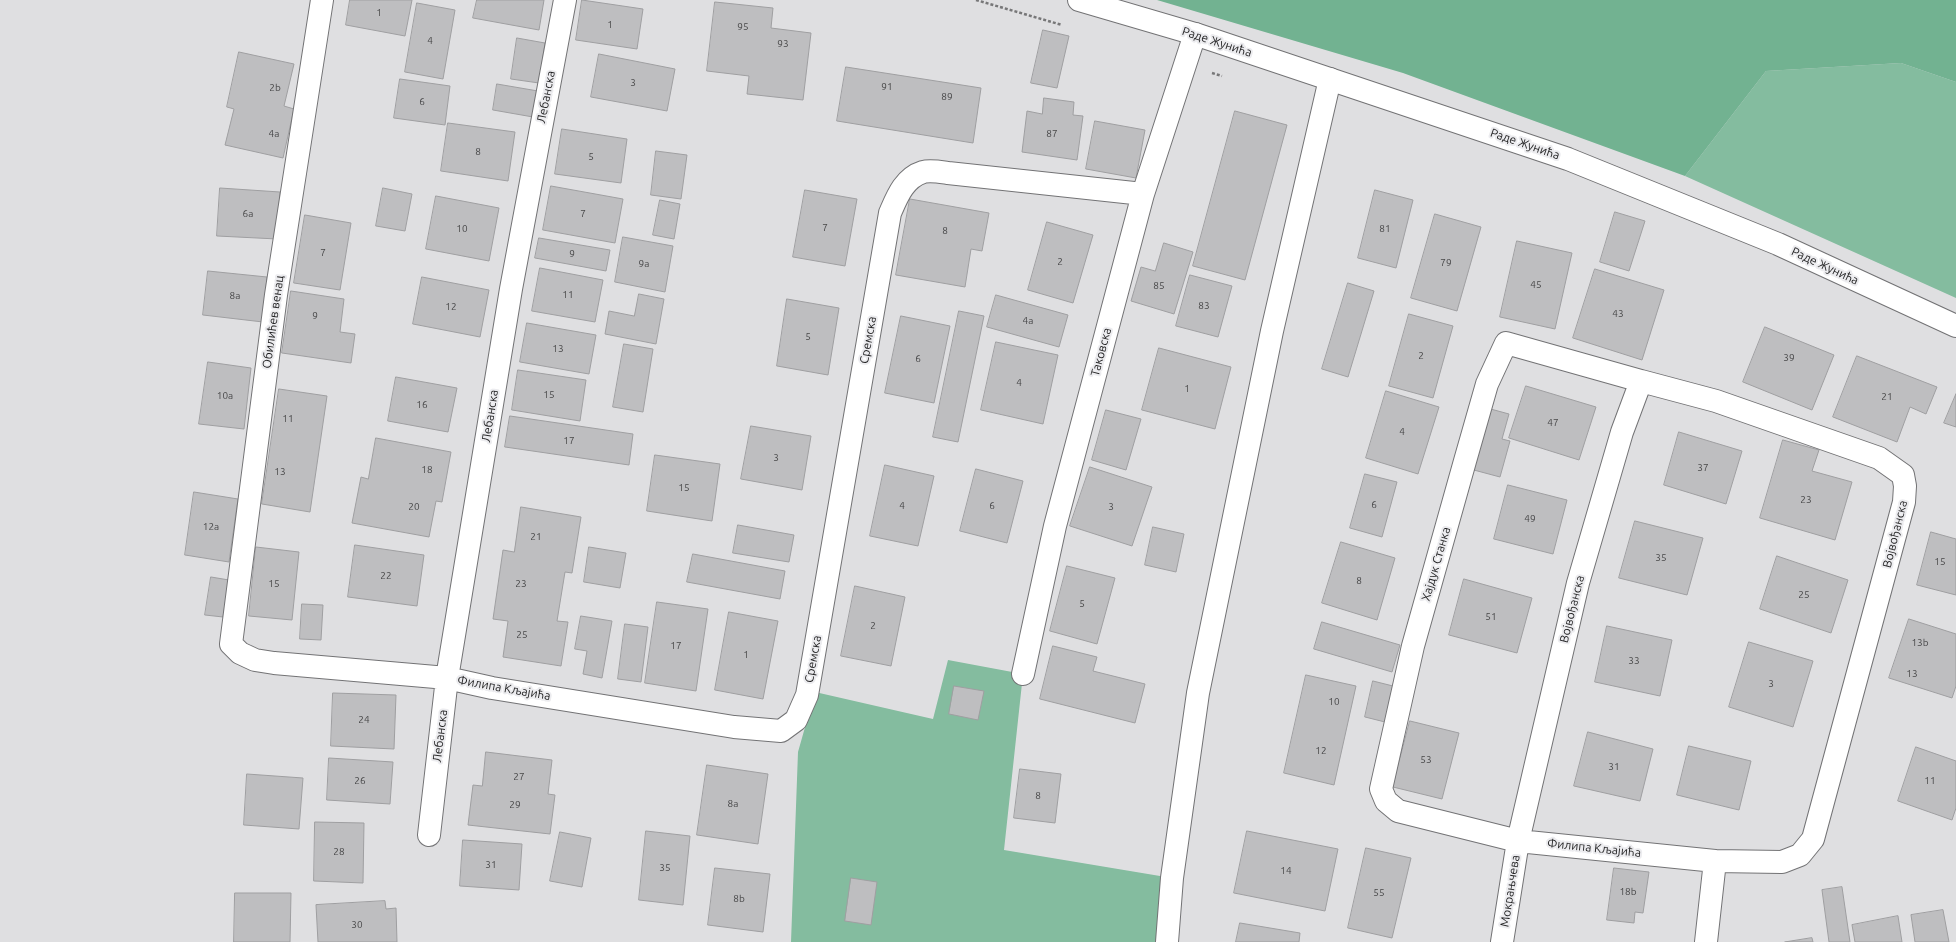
<!DOCTYPE html>
<html>
<head>
<meta charset="utf-8">
<style>
  body { margin:0 }
  canvas { display:block; background:#dfdfe1 }
</style>
</head>
<body>
<canvas width="1956" height="942"></canvas>
<script>
const ctx = document.querySelector('canvas').getContext('2d');
ctx.lineJoin = 'round';
function fillPath(path, color) { ctx.fillStyle = color; ctx.fill(path, 'evenodd'); }
function stroke(path, color, width, dash) { ctx.strokeStyle = color; ctx.lineWidth = width; ctx.lineCap = dash ? 'butt' : 'round'; ctx.setLineDash(dash || []); ctx.stroke(path); }
function drawText(font, color, halo, rows, align = 'center') {
  ctx.font = font + ' Ubuntu,sans-serif'; ctx.lineWidth = 4; ctx.setLineDash([]); ctx.textBaseline = 'middle'; ctx.strokeStyle = halo; ctx.fillStyle = color; for (const [text, x, y, turn = 0] of rows) {
    ctx.save(); ctx.translate(x, y); ctx.rotate((+turn || 0) * Math.PI / 180); ctx.textAlign = isNaN(turn) ? turn : align; if (halo) ctx.strokeText(text, 0, 0); ctx.fillText(text, 0, 0); ctx.restore();
  }
}
fillPath(new Path2D(`
  M1901,63L1956,82V298L1685,176L1766,71Z
  M948,660L1023,674L1004,850L1172,878L1167,942H791L798,752L815,692L933,719Z`), '#84bc9f');
fillPath(new Path2D(`
  M1157,0H1956V82L1901,63L1766,71L1685,176L1403,73Z`), '#72b291');
const building = new Path2D(`
  M350,0H412L405,36L346,25Z
  M477,0H544L539,30L473,18Z
  M582,0L643,9L637,49L576,40Z
  M715,2L773,8L771,28L811,33L803,100L747,94L749,76L707,71Z
  M417,3L455,10L443,79L405,72Z
  M1043,30L1069,36L1057,88L1031,83Z
  M517,38L545,43L539,83L511,79Z
  M239,52L294,64L284,106L294,109L283,158L225,145L234,109L227,107Z
  M599,54L675,69L667,111L591,97Z
  M846,67L981,88L973,143L837,121Z
  M400,79L450,86L445,125L394,118Z
  M497,84L538,91L533,117L493,110Z
  M1044,98L1074,102L1073,115L1083,116L1077,160L1022,152L1027,111L1042,114Z
  M1235,111L1287,125L1245,280L1193,266Z
  M1095,121L1145,130L1136,178L1086,169Z
  M448,123L515,132L508,181L441,171Z
  M562,129L627,139L621,183L555,174Z
  M656,151L687,155L681,199L651,195Z
  M551,186L623,199L615,243L543,230Z
  M220,188L280,192L277,239L217,236Z
  M383,188L412,194L405,231L376,226Z
  M805,190L857,199L845,266L793,257Z
  M1375,190L1413,200L1396,268L1358,258Z
  M436,196L499,208L489,261L426,249Z
  M910,199L989,213L982,251L971,249L965,287L896,275Z
  M660,200L680,204L674,239L653,235Z
  M1615,212L1645,221L1629,271L1600,262Z
  M1435,214L1481,227L1457,311L1411,298Z
  M305,215L351,223L340,290L294,283Z
  M1047,222L1093,235L1073,303L1028,290Z
  M623,237L673,246L665,292L615,282Z
  M539,238L610,250L606,271L535,258Z
  M1517,241L1572,253L1555,329L1500,317Z
  M1164,243L1193,252L1174,314L1131,301L1141,267L1155,271Z
  M540,268L603,280L595,322L532,311Z
  M1595,269L1664,290L1642,360L1573,338Z
  M208,271L267,277L263,322L203,315Z
  M1190,275L1232,286L1218,337L1176,326Z
  M422,277L489,290L480,337L413,324Z
  M1348,283L1374,291L1348,377L1322,369Z
  M291,291L344,299L340,332L355,334L351,363L282,353Z
  M639,294L664,299L656,344L605,334L609,311L634,316Z
  M996,295L1068,315L1059,347L987,327Z
  M787,299L839,308L828,375L777,366Z
  M959,311L984,316L958,442L933,437Z
  M1409,314L1453,326L1433,398L1389,386Z
  M901,316L950,326L934,403L885,393Z
  M527,323L596,335L589,374L520,362Z
  M1765,327L1834,355L1812,410L1743,382Z
  M996,342L1058,355L1043,424L981,410Z
  M624,344L653,349L643,412L613,407Z
  M1159,348L1231,367L1215,429L1142,410Z
  M1857,356L1937,387L1926,414L1910,407L1897,442L1833,417Z
  M208,362L251,368L244,429L199,424Z
  M518,370L586,380L580,421L512,410Z
  M396,377L457,388L448,432L388,421Z
  M1526,386L1596,407L1579,460L1509,438Z
  M279,389L327,396L310,512L262,504Z
  M1386,391L1439,407L1418,474L1366,458Z
  M1956,394V427L1944,423Z
  M1487,408L1509,414L1502,439L1510,441L1500,477L1470,469Z
  M1106,410L1141,419L1126,470L1092,460Z
  M510,416L633,434L629,465L505,447Z
  M751,426L811,436L802,490L741,479Z
  M1679,432L1742,451L1726,504L1664,485Z
  M376,438L451,452L442,502L436,501L429,537L352,523L361,477L368,479Z
  M1783,440L1819,450L1812,471L1852,482L1835,540L1760,518Z
  M655,455L720,464L712,521L647,511Z
  M885,465L934,476L918,546L870,536Z
  M1090,467L1152,487L1132,546L1070,526Z
  M976,469L1023,481L1007,543L960,531Z
  M1365,474L1397,482L1382,537L1350,528Z
  M1508,485L1567,500L1553,554L1494,539Z
  M194,492L238,499L229,562L185,555Z
  M521,507L581,517L572,573L565,572L557,621L568,622L561,666L503,657L508,621L493,619L503,550L514,552Z
  M1635,521L1703,538L1687,595L1619,578Z
  M738,525L794,535L789,562L733,553Z
  M1153,527L1184,534L1176,572L1145,565Z
  M1931,532L1956,539V595L1917,585Z
  M1341,542L1395,558L1377,620L1322,603Z
  M355,545L424,555L417,606L348,597Z
  M256,547L299,552L292,620L249,616Z
  M589,547L626,553L620,588L584,582Z
  M693,554L785,571L780,599L687,582Z
  M1777,556L1848,580L1831,633L1760,609Z
  M1067,566L1115,578L1097,644L1050,631Z
  M211,577L229,580L223,617L205,615Z
  M1464,579L1532,598L1517,653L1449,635Z
  M855,586L905,597L891,666L841,656Z
  M657,602L708,609L696,691L645,683Z
  M302,604L323,605L321,640L300,639Z
  M729,612L778,621L763,699L715,690Z
  M581,616L612,621L602,678L583,674L587,651L575,649Z
  M1909,619L1956,634V686L1952,698L1889,678Z
  M1322,622L1400,645L1392,672L1314,649Z
  M625,624L648,627L641,682L618,679Z
  M1607,626L1672,640L1660,696L1595,682Z
  M1749,642L1813,661L1793,727L1729,707Z
  M1053,646L1097,657L1093,671L1145,684L1135,723L1040,699Z
  M1306,675L1356,686L1334,785L1284,773Z
  M1373,681L1393,686L1385,722L1365,717Z
  M954,686L984,691L978,720L949,714Z
  M333,693L396,695L394,749L331,746Z
  M1410,721L1459,733L1442,799L1393,787Z
  M1588,732L1653,749L1640,801L1574,786Z
  M1689,746L1751,761L1739,810L1677,795Z
  M1916,747L1956,761V808L1952,820L1898,801Z
  M486,752L552,760L548,794L555,795L550,834L468,825L473,785L482,786Z
  M329,758L393,762L390,804L327,800Z
  M707,765L768,774L758,844L697,835Z
  M1020,769L1061,774L1055,823L1014,818Z
  M247,774L303,778L299,829L244,825Z
  M315,822L364,823L363,883L314,881Z
  M646,831L690,836L683,905L639,900Z
  M1247,831L1338,849L1325,911L1234,893Z
  M560,832L591,838L582,887L550,881Z
  M463,840L522,844L519,890L460,886Z
  M1366,848L1411,858L1392,938L1348,928Z
  M715,868L770,874L763,932L708,925Z
  M1614,868L1649,872L1643,913L1635,912L1634,923L1607,920Z
  M851,878L877,882L871,925L845,921Z
  M1842,887L1850,942H1829L1822,890Z
  M235,893H291L290,942H234Z
  M385,901L386,909L396,908L397,942H318L316,905Z
  M1943,910L1949,942H1915L1911,915Z
  M1898,916L1902,942H1855L1852,925Z
  M1240,923L1300,933L1299,942H1236Z
  M1812,938L1813,942H1785Z`);
fillPath(building, '#bebec0');
stroke(building, '#9f9fa1', 1);
const street = new Path2D(`
  M322,0L276,295L231,644L240,653L255,660L274,663L447,678L492,688L734,727L781,731L796,720L807,695L890,213C897,197 904,178 923,172C930,170 941,172 948,173L1143,194
  M1023,674L1055,526L1143,194L1195,34
  M429,835L447,678L511,289L565,0
  M1167,942L1172,878L1198,693L1272,331L1330,79
  M1502,942L1518,841L1578,583L1622,432L1641,381L1716,401L1879,458L1903,475L1905,486L1904,502L1813,839L1800,855L1782,862L1715,861L1518,841L1398,811L1386,801L1381,789L1413,646L1465,461L1487,384L1506,343L1641,381
  M1706,942L1715,861`);
const secondary = new Path2D(`
  M1079,0L1195,34L1568,159L1778,244L1956,326`);
stroke(street, '#737375', 24);
stroke(secondary, '#737375', 24);
stroke(new Path2D(`
  M976,0L1062,25
  M1212,73L1222,76`), '#777778', 2.5, [3, 2]);
stroke(street, '#fff', 22);
stroke(secondary, '#fff', 22);
drawText('10px', '#474748', null, [
  ["1",379,13],
  ["1",610,25],
  ["95",743,27],
  ["4",430,41],
  ["93",783,44],
  ["3",633,83],
  ["91",887,87],
  ["2b",275,88],
  ["89",947,97],
  ["6",422,102],
  ["4a",274,134],
  ["87",1052,134],
  ["8",478,152],
  ["5",591,157],
  ["6a",248,214],
  ["7",583,214],
  ["7",825,228],
  ["10",462,229],
  ["81",1385,229],
  ["8",945,231],
  ["7",323,253],
  ["9",572,254],
  ["2",1060,262],
  ["79",1446,263],
  ["9a",644,264],
  ["45",1536,285],
  ["85",1159,286],
  ["11",568,295],
  ["8a",235,296],
  ["83",1204,306],
  ["12",451,307],
  ["43",1618,314],
  ["9",315,316],
  ["4a",1028,321],
  ["5",808,337],
  ["13",558,349],
  ["2",1421,356],
  ["39",1789,358],
  ["6",918,359],
  ["4",1019,383],
  ["1",1187,389],
  ["15",549,395],
  ["10a",225,396],
  ["21",1887,397],
  ["16",422,405],
  ["11",288,419],
  ["47",1553,423],
  ["4",1402,432],
  ["17",569,441],
  ["3",776,458],
  ["37",1703,468],
  ["18",427,470],
  ["13",280,472],
  ["15",684,488],
  ["23",1806,500],
  ["6",1374,505],
  ["4",902,506],
  ["6",992,506],
  ["20",414,507],
  ["3",1111,507],
  ["49",1530,519],
  ["12a",211,527],
  ["21",536,537],
  ["35",1661,558],
  ["15",1940,562],
  ["22",386,576],
  ["8",1359,581],
  ["15",274,584],
  ["23",521,584],
  ["25",1804,595],
  ["5",1082,604],
  ["51",1491,617],
  ["2",873,626],
  ["25",522,635],
  ["13b",1920,643],
  ["17",676,646],
  ["1",746,655],
  ["33",1634,661],
  ["13",1912,674],
  ["3",1771,684],
  ["10",1334,702],
  ["24",364,720],
  ["12",1321,751],
  ["53",1426,760],
  ["31",1614,767],
  ["27",519,777],
  ["26",360,781],
  ["11",1930,781],
  ["8",1038,796],
  ["8a",733,804],
  ["29",515,805],
  ["28",339,852],
  ["31",491,865],
  ["35",665,868],
  ["14",1286,871],
  ["18b",1628,892],
  ["55",1379,893],
  ["8b",739,899],
  ["30",357,925]
]);
drawText('12px', '#1f1f20', '#ececef', [
  ["Раде Жунића",1217,42,18],
  ["Лебанска",546,97,-79],
  ["Раде Жунића",1525,144,19],
  ["Раде Жунића",1825,266,25],
  ["Обилићев венац",273,322,-82],
  ["Сремска",868,340,-80],
  ["Таковска",1101,352,-75],
  ["Лебанска",490,416,-81],
  ["Војвођанска",1895,534,-76],
  ["Хајдук Станка",1436,564,-74],
  ["Војвођанска",1572,609,-76],
  ["Сремска",813,659,-80],
  ["Филипа Кљајића",504,688,10],
  ["Лебанска",440,736,-83],
  ["Филипа Кљајића",1594,848,6],
  ["Мокрањчева",1510,891,-81]
]);
</script>
</body>
</html>
